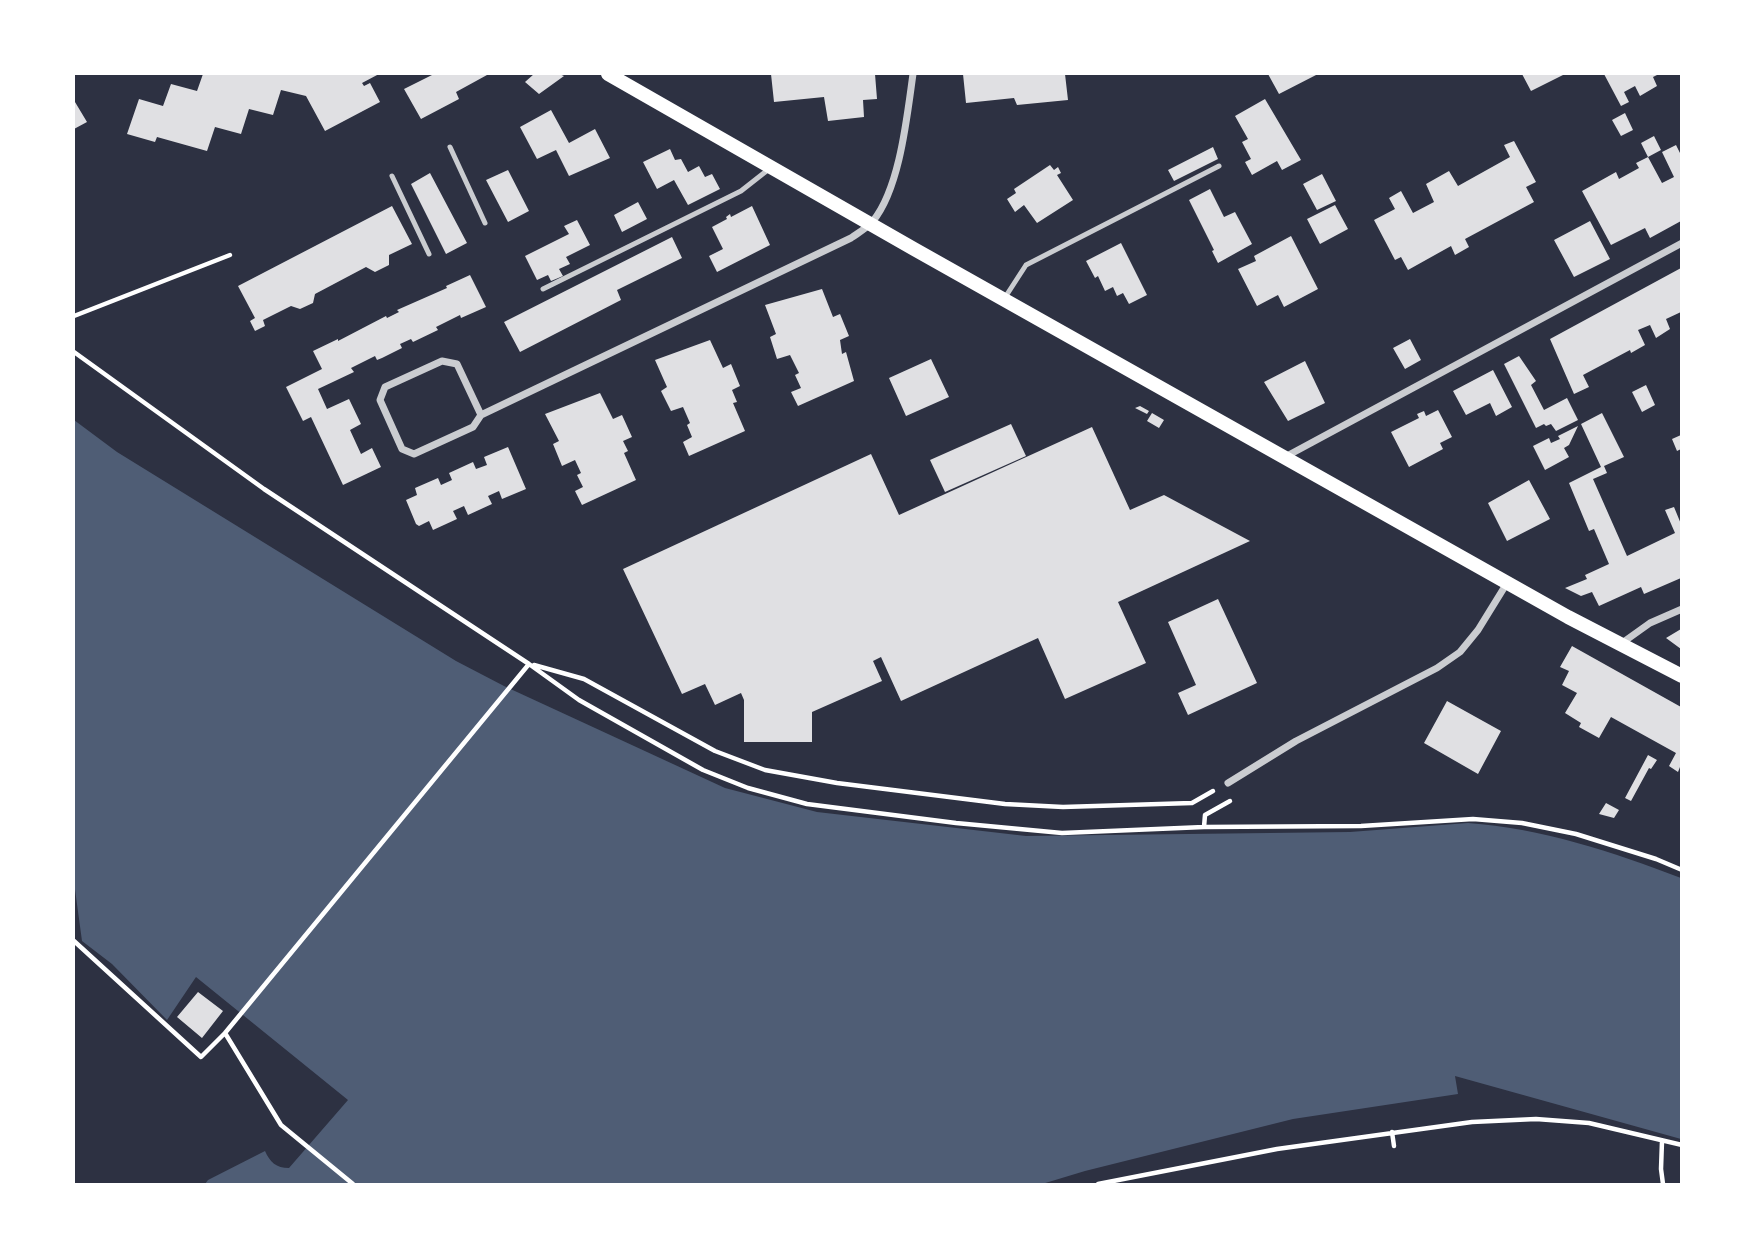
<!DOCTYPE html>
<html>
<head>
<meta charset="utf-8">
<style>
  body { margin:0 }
  #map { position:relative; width:1755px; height:1258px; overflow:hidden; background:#2d3142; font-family:Inter,sans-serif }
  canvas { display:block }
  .frame { position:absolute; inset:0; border:75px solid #fff; pointer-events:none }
</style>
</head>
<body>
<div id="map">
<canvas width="1755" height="1258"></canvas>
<div class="frame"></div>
</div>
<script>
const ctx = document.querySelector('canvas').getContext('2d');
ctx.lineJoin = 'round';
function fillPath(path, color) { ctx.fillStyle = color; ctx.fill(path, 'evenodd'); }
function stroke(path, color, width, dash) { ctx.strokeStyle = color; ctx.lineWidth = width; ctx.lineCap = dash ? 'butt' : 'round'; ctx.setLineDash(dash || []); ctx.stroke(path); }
fillPath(new Path2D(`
  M74,420L117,452L456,661L504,686L725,788L817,812L1026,836L1350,832L1468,823C1540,828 1614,852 1681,878V1139L1455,1076L1458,1094L1293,1119L1085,1171L1042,1184H205L208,1180L265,1151C270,1162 276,1168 289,1168L348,1100L196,977L167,1020L112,964L82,941L74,882Z`), '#4f5d75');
fillPath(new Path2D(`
  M203,74H379L362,83L364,86L370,83L380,102L325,131L306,96L281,90L273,115L249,109L241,134L215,127L207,151L157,137L155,142L127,134L139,99L163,106L171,84L197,91Z
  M434,74H486L487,75L456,92L459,99L421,119L404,89Z
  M534,74H559L564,76L539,94L525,82Z
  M771,74H875L877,99L863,100L864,117L828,121L824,97L774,102Z
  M963,74H1065L1068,100L1017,105L1014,98L966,103Z
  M1268,74H1318L1279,94Z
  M1522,74H1565L1531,91Z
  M1604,74H1659L1653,77L1657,86L1640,96L1635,86L1624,92L1629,102L1621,106Z
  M1265,99L1301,160L1282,170L1277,161L1252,175L1245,162L1251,159L1242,142L1248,139L1235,116Z
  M75,102L87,122L74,129V103Z
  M551,110L569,143L595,129L610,158L569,176L556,150L537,159L520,127Z
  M1625,113L1633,130L1621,136L1612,120Z
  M1654,136L1661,150L1648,157L1641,143Z
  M1514,141L1536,182L1526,187L1534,202L1465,239L1469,247L1455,255L1451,246L1408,270L1401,257L1395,260L1374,220L1395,209L1389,198L1401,191L1413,213L1434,202L1426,184L1449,171L1458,186L1510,157L1504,145Z
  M1676,145L1681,155V221L1650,238L1645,228L1611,245L1582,191L1616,172L1619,179L1639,168L1636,163L1648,157L1662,183L1674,177L1662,152Z
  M1213,147L1218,159L1174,181L1168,170Z
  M670,149L675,160L681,159L688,172L699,166L705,177L712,174L720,189L688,205L674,180L657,189L643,162Z
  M1050,165L1054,170L1058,167L1061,173L1057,175L1073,200L1037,223L1024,205L1015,212L1007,199L1016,193L1014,189Z
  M508,170L529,211L508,222L486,180Z
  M430,173L467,243L446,254L411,184Z
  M1322,174L1336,201L1317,210L1303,184Z
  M1210,189L1224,217L1235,212L1252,244L1218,263L1212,251L1214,250L1189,200Z
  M638,202L647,219L622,232L614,215Z
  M1335,205L1348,229L1320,244L1307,219Z
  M392,206L412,244L389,255V265L375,272L366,267L315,294L313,303L300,309L291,306L263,320L265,326L255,331L250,321L255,318L238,286Z
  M752,206L770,245L717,272L709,256L723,249L712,227L727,219L726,217L730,214L731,217Z
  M577,220L590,245L566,257L570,264L559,269L563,276L551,281L548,275L537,280L525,256L569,234L564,226Z
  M1590,221L1610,259L1574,277L1554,240Z
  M1291,236L1318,289L1284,307L1278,295L1257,306L1238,269L1256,261L1254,256Z
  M672,237L682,258L617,290L621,300L520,352L504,322Z
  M1121,243L1147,295L1129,304L1123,293L1117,296L1113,287L1105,291L1098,276L1095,278L1086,261Z
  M1681,268V312L1666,319L1670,329L1656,338L1650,325L1638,330L1645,345L1631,353L1630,350L1583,375L1589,387L1574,394L1550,339Z
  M470,275L486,307L461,318L460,315L436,327L438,330L413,342L411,339L400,344L402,348L382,358L377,360L375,356L351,368L354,372L318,389L327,409L349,399L361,424L350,430L361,454L372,448L381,467L343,485L311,417L303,421L286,387L322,369L313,351L338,339V341L386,316L387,318L399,312L397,310L447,288L446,286Z
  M822,289L833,317L840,314L849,336L840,340L842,354L846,352L854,381L798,406L791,392L801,388L795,375L799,373L790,355L777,359L770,337L776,334L765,305Z
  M1410,339L1421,360L1405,369L1393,348Z
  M710,340L723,368L731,364L740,386L732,390L737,402L733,403L745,431L689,456L683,442L692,437L687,425L690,423L683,407L671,411L661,391L667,387L655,360Z
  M1519,356L1536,381L1531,385L1544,410L1567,398L1578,420L1556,431L1551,424L1546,426L1544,424L1536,428L1504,364Z
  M931,359L949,397L906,416L889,378Z
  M1305,361L1325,403L1288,421L1264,382Z
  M1493,370L1512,407L1496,416L1490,403L1466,415L1453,391Z
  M1646,385L1655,405L1642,412L1632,392Z
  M600,393L613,419L622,415L632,437L623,441L628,451L624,453L636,480L582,505L575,491L583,487L577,475L581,473L575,460L562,466L553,444L559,441L545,414Z
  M1140,406L1149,411L1147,414L1135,408Z
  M1438,410L1452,437L1440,443L1443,449L1409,467L1391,432L1419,418L1417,414L1424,411L1426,416Z
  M1152,413L1164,420L1159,428L1147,421Z
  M1602,413L1624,457L1604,466L1607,473L1593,479L1627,556L1675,533L1665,510L1674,507L1681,524V578L1644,594L1641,587L1599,606L1592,592L1581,596L1565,588L1587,579L1585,575L1609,564L1594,529L1589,531L1569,483L1601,467L1581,424Z
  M1011,424L1026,456L945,492L930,460Z
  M1578,426L1569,445L1564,448L1569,457L1545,470L1533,446L1549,438L1551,443L1560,439L1558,436Z
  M1092,427L1130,510L1164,495L1250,541L1118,602L1146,663L1065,699L1038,638L901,701L881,657L873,661L882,681L812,712V742H744V700L741,693L715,705L705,684L682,694L623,569L871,454L899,515Z
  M1681,435V449L1677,451L1672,439Z
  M508,447L526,489L502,499L499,491L488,496L492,504L468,515L464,506L453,511L457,519L433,530L429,521L419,526L416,524L406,500L417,495L415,488L438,478L441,485L452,480L449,473L473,462L476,469L487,465L484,457Z
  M1529,480L1550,519L1507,541L1488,503Z
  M1218,599L1257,683L1188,715L1178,693L1196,685L1168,622Z
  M1681,629V649L1666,638Z
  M1572,646L1681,707V768L1680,767L1678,772L1669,766L1676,753L1611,717L1599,738L1579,727L1581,723L1565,713L1577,693L1562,685L1569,671L1560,667Z
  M1447,701L1501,731L1478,774L1424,743Z
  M1648,755L1657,760L1651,769L1649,768L1631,801L1625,798Z
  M1606,803L1619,810L1614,818L1599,814Z
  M198,992L223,1011L202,1038L177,1017Z`), '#e0e0e3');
stroke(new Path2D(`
  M74,316L230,255
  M74,352L264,489L529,664L579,700L703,770L748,788L807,804L956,823L1062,833L1204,827L1361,826L1473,819L1522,823L1576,834L1656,859L1682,870
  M534,665L584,679L715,751L765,770L837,783L1005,804L1063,807L1192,803L1213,791
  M1204,827L1205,815L1230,801
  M74,941L201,1057L225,1033
  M1392,1132L1394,1146
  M1662,1141L1661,1169L1663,1184
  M353,1184L281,1125L225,1033L529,664
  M1098,1184L1277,1149L1472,1122L1536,1119L1589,1123L1682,1145`), '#fff', 4.5);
stroke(new Path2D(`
  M450,147L485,223
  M392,176L429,254
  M543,289L741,191L769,169
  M1004,299L1026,265L1219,166`), '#caccd0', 5);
stroke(new Path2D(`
  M481,415L457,364L442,361L385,387L380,400L402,449L414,454L473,427L481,415L851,238C858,233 867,228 873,221C900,188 907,116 913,74
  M1285,457L1682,243
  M1622,643L1650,623L1682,609
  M1228,783L1296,741L1437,668L1460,652L1478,630L1507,583`), '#caccd0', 7);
stroke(new Path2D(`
  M608,74L914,249L1568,617L1682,676`), '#fff', 14);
</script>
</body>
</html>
